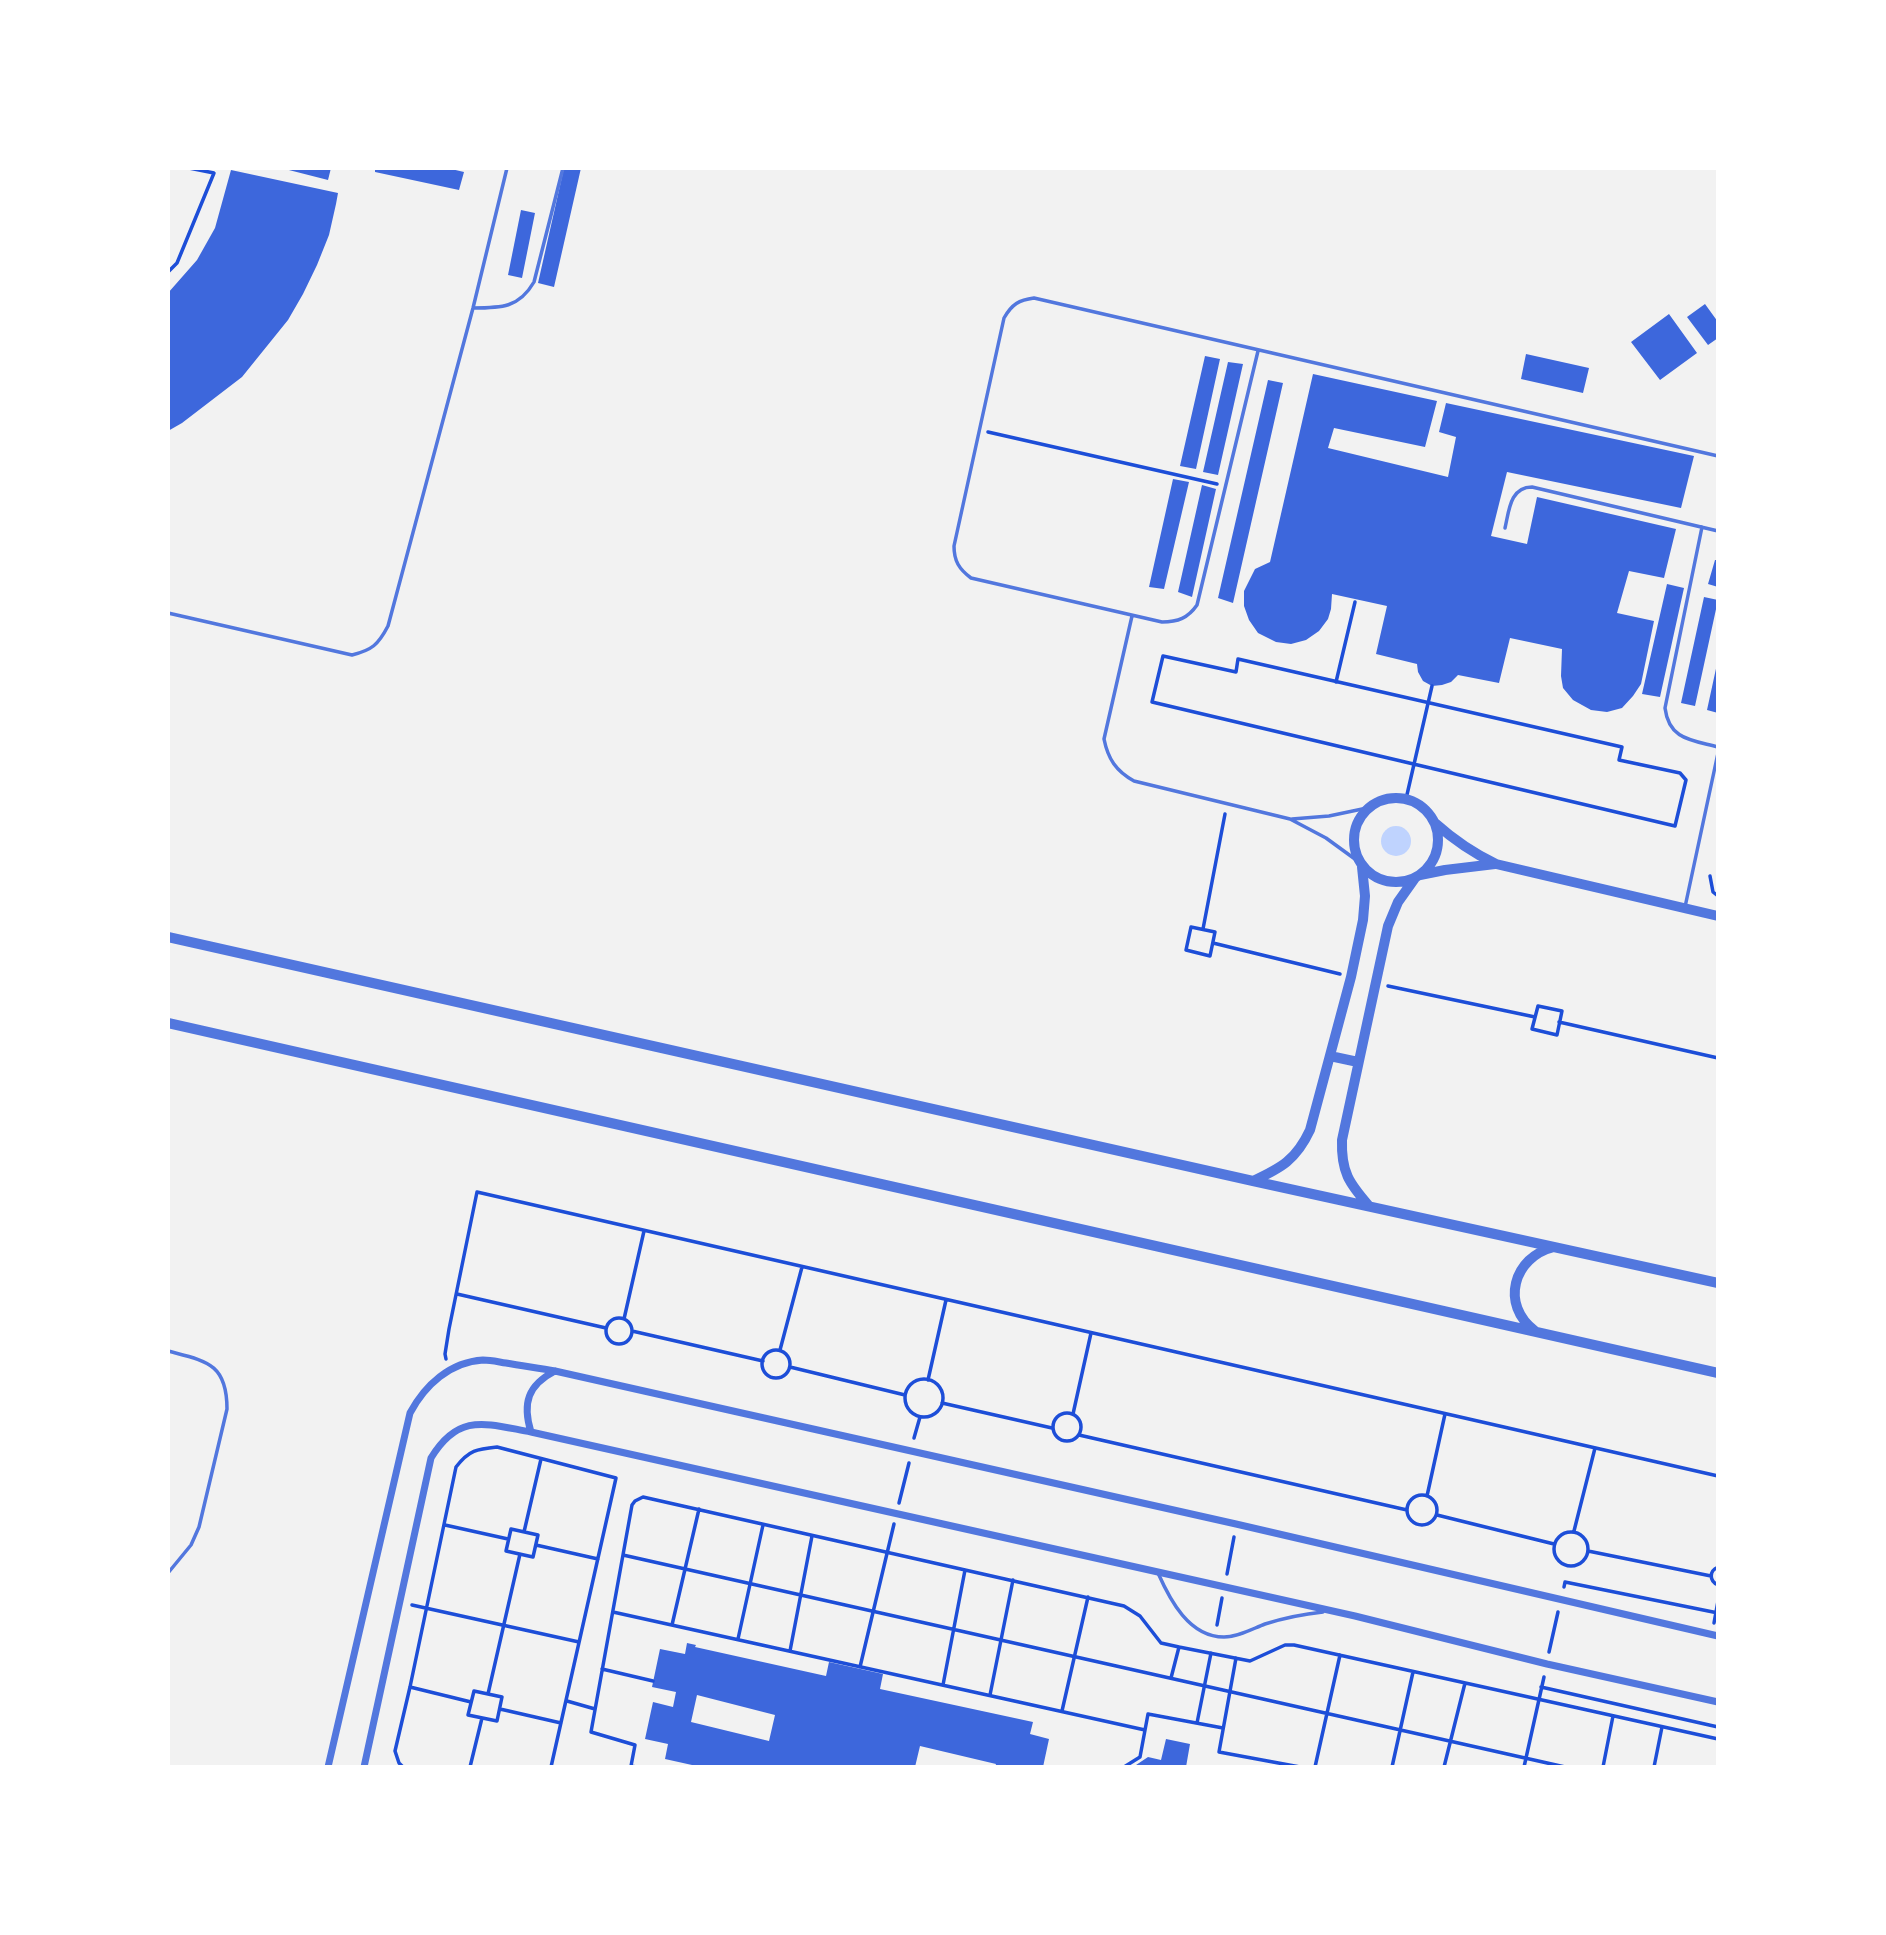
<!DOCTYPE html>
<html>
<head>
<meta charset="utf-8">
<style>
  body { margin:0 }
  #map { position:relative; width:1886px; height:1935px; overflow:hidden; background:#f2f2f2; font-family:"Alegreya Sans",sans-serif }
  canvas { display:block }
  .frame { position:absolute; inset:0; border:170px solid #fff; pointer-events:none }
</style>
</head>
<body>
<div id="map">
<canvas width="1886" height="1935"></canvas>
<div class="frame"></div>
</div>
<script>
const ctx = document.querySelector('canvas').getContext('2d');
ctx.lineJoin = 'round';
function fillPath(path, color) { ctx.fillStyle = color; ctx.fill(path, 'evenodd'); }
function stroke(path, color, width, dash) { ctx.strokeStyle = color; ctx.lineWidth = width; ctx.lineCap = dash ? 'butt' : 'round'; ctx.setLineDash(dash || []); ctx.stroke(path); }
fillPath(new Path2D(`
  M1381 841a15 15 0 1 1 30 0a15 15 0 1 1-30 0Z`), '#bfd3fe');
fillPath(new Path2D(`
  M281,168H331L328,180Z
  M375,168H447L464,172L459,190L375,172Z
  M564,168H581L554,287L538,283Z
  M231,170L338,193L336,204L329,235L317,265L303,294L288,320L242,377L182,423L168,431V293L197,260L215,228Z
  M521,210L535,213L522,278L508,275Z
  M1705,304L1718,322V338L1708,345L1687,317Z
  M1669,314L1697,353L1660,380L1631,342Z
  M1526,354L1589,368L1583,393L1521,379Z
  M1205,356L1220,359L1196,469L1180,466Z
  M1228,362L1243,364L1218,475L1203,472Z
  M1313,374L1437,401L1425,447L1334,428L1328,448L1448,477L1456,437L1439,432L1446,403L1694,456L1681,508L1507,472L1491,536L1527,544L1537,497L1676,529L1664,578L1629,571L1617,613L1654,621L1641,684L1633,696L1622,708L1607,712L1591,710L1573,700L1563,688L1561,676L1562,649L1510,638L1499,683L1458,675L1451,682L1442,685L1432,686L1423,681L1418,672L1417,664L1376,654L1387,606L1332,594L1331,609L1328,619L1319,631L1306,640L1291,644L1276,642L1258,633L1249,620L1244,606V591L1255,569L1270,562Z
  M1268,380L1283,383L1233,603L1218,598Z
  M1173,479L1189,482L1164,589L1149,587Z
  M1202,485L1216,489L1192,597L1178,592Z
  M1715,560H1718V587L1708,584Z
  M1667,584L1684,588L1660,697L1642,694Z
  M1704,597L1718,600L1695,706L1681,703Z
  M1717,664L1718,665V713L1707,710Z
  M687,1643L696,1645L695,1647L826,1676L829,1662L883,1674L880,1689L1033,1722L1030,1734L1049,1739L1043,1767H995L996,1764L920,1746L915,1767H701L665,1759L668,1744L645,1739L653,1702L673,1707L676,1692L652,1687L660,1649L685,1654ZM697,1695L775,1715L769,1741L691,1722Z
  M1166,1739L1190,1744L1186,1767H1133L1148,1757L1161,1760Z`), '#3d67dc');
stroke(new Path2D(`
  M168,272L177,263L214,173L189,168
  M988,432L1217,484
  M1163,656L1236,672L1238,659L1622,747L1619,760L1680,773L1686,780L1675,826L1152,702Z
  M1336,682L1355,602
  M1406,799L1432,686
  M1710,876L1713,892L1718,896
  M1191,927L1215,932L1210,956L1186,950Z
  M1203,929L1225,814
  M1213,943L1340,974
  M1388,986L1535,1017
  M1538,1006L1562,1011L1557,1035L1532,1029Z
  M1559,1022L1718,1058
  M457,1294L606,1328
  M606 1331a13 13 0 1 1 26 0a13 13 0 1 1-26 0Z
  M624,1319L644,1231
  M632,1331L763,1361
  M780,1350L802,1267
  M762 1364a14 14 0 1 1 28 0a14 14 0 1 1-28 0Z
  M446,1359L445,1354L449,1329L477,1192L1718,1476
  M790,1367L905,1395
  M905 1398a19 19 0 1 1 38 0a19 19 0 1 1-38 0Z
  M928,1380L946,1300
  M942,1403L1052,1428
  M1053 1427a14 14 0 1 1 28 0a14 14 0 1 1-28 0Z
  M1073,1414L1091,1333
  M1079,1435L1407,1510
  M914,1438L920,1417
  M1407 1510a15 15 0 1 1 30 0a15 15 0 1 1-30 0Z
  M1427,1496L1445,1414
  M899,1503L909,1463
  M1437,1515L1554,1544
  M445,1525L508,1539
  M511,1529L538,1535L533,1557L506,1551Z
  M1574,1531L1595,1448
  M1554 1549a17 17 0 1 1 34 0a17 17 0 1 1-34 0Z
  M524,1532L541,1459
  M536,1545L598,1559
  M1588,1551L1711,1576
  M623,1555L1565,1767
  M1718,1567C1709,1571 1709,1581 1718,1585
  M1227,1574L1234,1537
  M1564,1587L1565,1582L1718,1613
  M412,1605L579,1642
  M613,1612L1145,1730
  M1714,1623L1718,1601
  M672,1625L699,1509
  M1217,1625L1222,1598
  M738,1639L763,1525
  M790,1651L812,1536
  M1549,1652L1558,1612
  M1236,1658L1219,1752L1300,1767
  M860,1667L894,1524
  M602,1669L653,1681
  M1171,1678L1179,1647
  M943,1685L965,1570
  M410,1687L471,1702
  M1541,1687L1718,1727
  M474,1691L502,1697L497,1721L468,1715Z
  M488,1694L520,1554
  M990,1695L1013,1580
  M567,1701L595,1709
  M500,1709L561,1723
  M1062,1711L1088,1597
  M1197,1723L1211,1653
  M403,1767L399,1763L395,1751L410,1687L456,1467C469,1450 477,1449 497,1447L616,1478L551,1767
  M470,1767L482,1718
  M636,1767L631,1766L635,1745L591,1732L632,1505L635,1501L643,1497L1124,1606L1140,1616L1161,1643L1179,1647L1250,1661L1285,1645H1294L1718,1739
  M1124,1767L1140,1757L1148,1714L1223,1728
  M1315,1767L1340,1655
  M1392,1767L1413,1672
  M1444,1767L1465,1683
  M1524,1767L1544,1677
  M1603,1767L1613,1716
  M1654,1767L1662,1727`), '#1d4ed8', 3.5);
stroke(new Path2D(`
  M473,308C501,308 519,308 534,282L563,168
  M1258,351L1197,605C1188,618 1178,622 1162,622L971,578C959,569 954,561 954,546L1004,318C1012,304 1019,300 1034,298L1718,456
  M1702,527L1665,708C1669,740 1692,740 1718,747
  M1505,528C1509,511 1510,487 1532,487L1718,531
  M168,613L352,655C372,650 378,645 388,626L473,308L507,168
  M1132,616L1104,739C1108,759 1116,771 1134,781L1290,819L1326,838L1359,862
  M1292,819L1329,816L1367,808
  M1685,907L1718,753
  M168,1351C206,1361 227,1363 227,1409L199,1527L191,1545L168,1573
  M1158,1573C1170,1600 1189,1637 1224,1637C1238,1637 1252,1629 1265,1624C1284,1618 1304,1614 1323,1612`), '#5277de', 3.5);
stroke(new Path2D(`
  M531,1432C522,1403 528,1385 555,1371
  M328,1767L410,1413C425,1385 450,1362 483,1360C491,1360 499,1362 506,1363C522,1366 539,1368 555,1371L1236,1524L1718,1636
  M364,1767L431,1458C459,1412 486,1424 531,1432L1355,1616L1547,1664L1718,1702`), '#5277de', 7);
stroke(new Path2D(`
  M1354 840a42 42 0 1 1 84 0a42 42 0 1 1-84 0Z
  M1435,823C1454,840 1473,853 1496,864L1718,916
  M1420,875L1445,870L1495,864
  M168,937L1253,1181L1718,1283
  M168,1023L1718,1373
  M1330,1056L1358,1062
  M1253,1181C1281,1168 1296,1160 1310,1130L1351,977L1363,920L1365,896L1362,867
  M1369,1206C1349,1183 1341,1172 1342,1140L1388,926L1398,902L1415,878
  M1535,1331C1500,1305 1513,1257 1554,1247`), '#5277de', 10);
</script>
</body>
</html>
